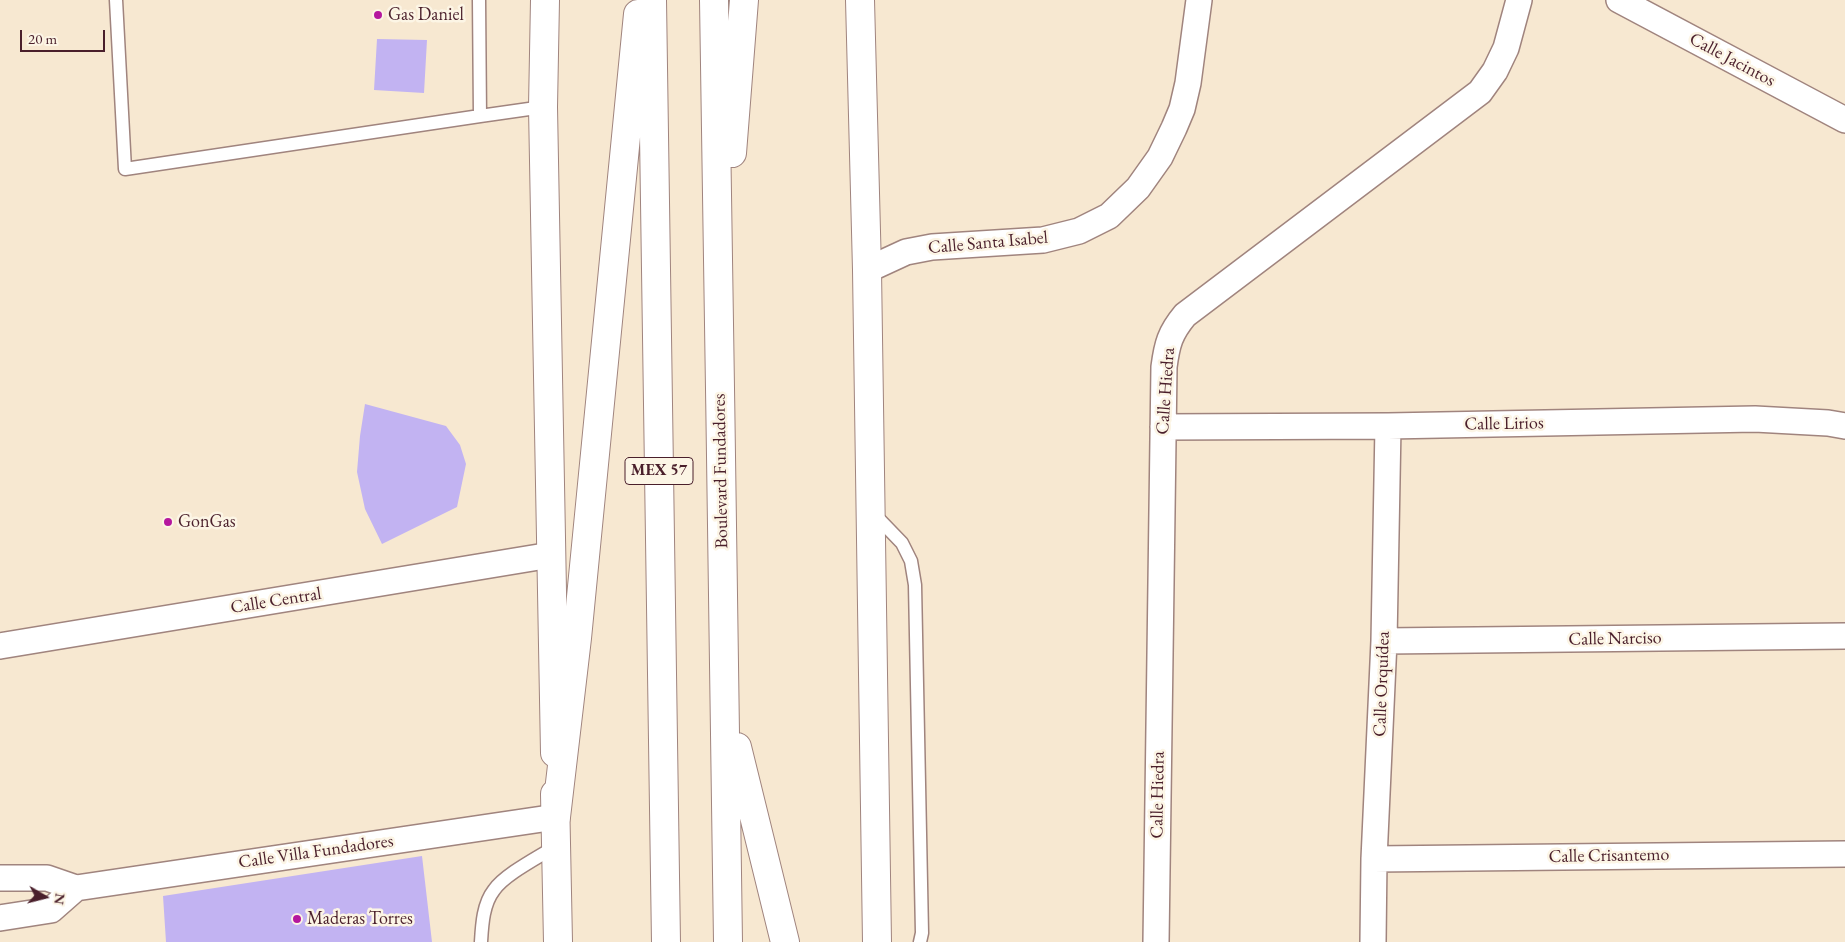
<!DOCTYPE html>
<html>
<head>
<meta charset="utf-8">
<style>
  body { margin:0 }
  #map { position:relative; width:1845px; height:942px; overflow:hidden; background:#f7e8d1; font-family:"EB Garamond",serif }
  canvas { display:block }
  .north { position:absolute; left:20px; top:872px; width:50px; height:50px; -webkit-text-stroke:4px #fcf5e5; paint-order:stroke; rotate:98deg; font-size:14px; font-weight:700; line-height:20px; text-align:center; color:#4a1f2b }
  .north::after { content:''; display:block; margin:auto; width:18px; height:22px; background:#4a1f2b; clip-path:polygon(50% 0,100% 100%,50% 72%,0 100%) }
  .scale { position:absolute; left:20px; top:30px; width:85px; height:22px; box-sizing:border-box; border:2px solid #4a1f2b; border-top:0; padding-left:6px; font-size:15px; line-height:18px; white-space:nowrap; color:#4a1f2b; -webkit-text-stroke:4px #fcf5e5; paint-order:stroke }
</style>
</head>
<body>
<div id="map">
<canvas width="1845" height="942"></canvas>
<div class="north">N</div>
<div class="scale">20 m</div>
</div>
<script>
const ctx = document.querySelector('canvas').getContext('2d');
ctx.lineJoin = 'round';
function fillPath(path, color) { ctx.fillStyle = color; ctx.fill(path, 'evenodd'); }
function stroke(path, color, width, dash) { ctx.strokeStyle = color; ctx.lineWidth = width; ctx.lineCap = dash ? 'butt' : 'round'; ctx.setLineDash(dash || []); ctx.stroke(path); }
function drawText(font, color, halo, rows, align = 'center') {
  ctx.font = font + ' "EB Garamond",serif'; ctx.lineWidth = 5; ctx.setLineDash([]); ctx.textBaseline = 'middle'; ctx.strokeStyle = halo; ctx.fillStyle = color; for (const [text, x, y, turn = 0] of rows) {
    ctx.save(); ctx.translate(x, y); ctx.rotate((+turn || 0) * Math.PI / 180); ctx.textAlign = isNaN(turn) ? turn : align; if (halo) ctx.strokeText(text, 0, 0); ctx.fillText(text, 0, 0); ctx.restore();
  }
}
fillPath(new Path2D(`
  M377,39L427,40L424,93L374,90Z
  M365,404L446,426L460,445L466,464L457,507L382,544L365,509L357,472L360,436Z
  M422,856L432,942H166L163,896Z`), '#c2b3f2');
const lane = new Path2D(`
  M116,0L125,169L480,116
  M479,0L480,116L543,107
  M874,514L902,543L911,561L915,585L922,933L920,942
  M481,942C482,925 483,904 494,890C505,874 539,857 556,846`);
const street = new Path2D(`
  M1619,0L1845,120
  M867,270L906,252L932,247L1043,240L1079,231L1109,216L1138,188L1160,157L1174,128L1182,109L1188,83L1199,0
  M1163,427L1388,426L1755,419L1828,423L1845,426
  M1384,641L1845,636
  M0,646L551,555
  M1374,859L1845,854
  M0,878H47L76,888L556,817
  M0,918L51,910L76,888
  M1156,942L1164,367C1167,344 1170,333 1185,315L1480,92L1495,71L1506,48L1519,0
  M1373,942L1374,859L1384,641L1388,426`);
const secondary = new Path2D(`
  M545,0L543,107L555,753
  M860,0L867,270L877,942
  M555,794L558,942`);
const highway = new Path2D(`
  M652,0L666,942
  M714,0C718,314 725,628 728,942
  M732,153L744,0
  M737,747L785,942
  M556,817L577,638L638,14`);
stroke(lane, '#a0847e', 15);
stroke(street, '#a0847e', 28);
stroke(secondary, '#a0847e', 30);
stroke(highway, '#a0847e', 30);
stroke(lane, '#fff', 12);
stroke(street, '#fff', 25);
stroke(secondary, '#fff', 28);
stroke(highway, '#fff', 28);
for (const [x, y, r, color] of [
  [378,15,5,"#b5179e"],
  [168,522,5,"#b5179e"],
  [297,919,5,"#b5179e"]
]) { const dot = new Path2D(); dot.arc(x, y, r, 0, 2 * Math.PI); ctx.fillStyle = color; ctx.fill(dot); stroke(dot, '#fcf5e5', 2); }
for (const [x, y, w] of [
  [659,471,68]
]) { const box = new Path2D(); box.roundRect(x - w / 2, y - 13.5, w, 27, 4); ctx.fillStyle = '#fcf5e5'; ctx.fill(box); stroke(box, '#4a1f2b', 1); }
drawText('bold 16px', '#4a1f2b', null, [
  ["MEX 57",659,471]
]);
drawText('18px', '#4a1f2b', '#fcf5e5', [
  ["Gas Daniel",388,15],
  ["GonGas",178,522],
  ["Maderas Torres",307,919]
], 'left');
drawText('18px', '#4a1f2b', '#fcf5e5', [
  ["Calle Jacintos",1732,60,28],
  ["Calle Santa Isabel",988,243,-5],
  ["Calle Hiedra",1166,391,-86],
  ["Calle Lirios",1504,424,-1],
  ["Boulevard Fundadores",721,471,-91],
  ["Calle Central",276,601,-9],
  ["Calle Narciso",1615,639,-1],
  ["Calle Orquídea",1382,684,-88],
  ["Calle Hiedra",1158,795,-89],
  ["Calle Villa Fundadores",316,852,-8],
  ["Calle Crisantemo",1609,856,-1]
]);
</script>
</body>
</html>
